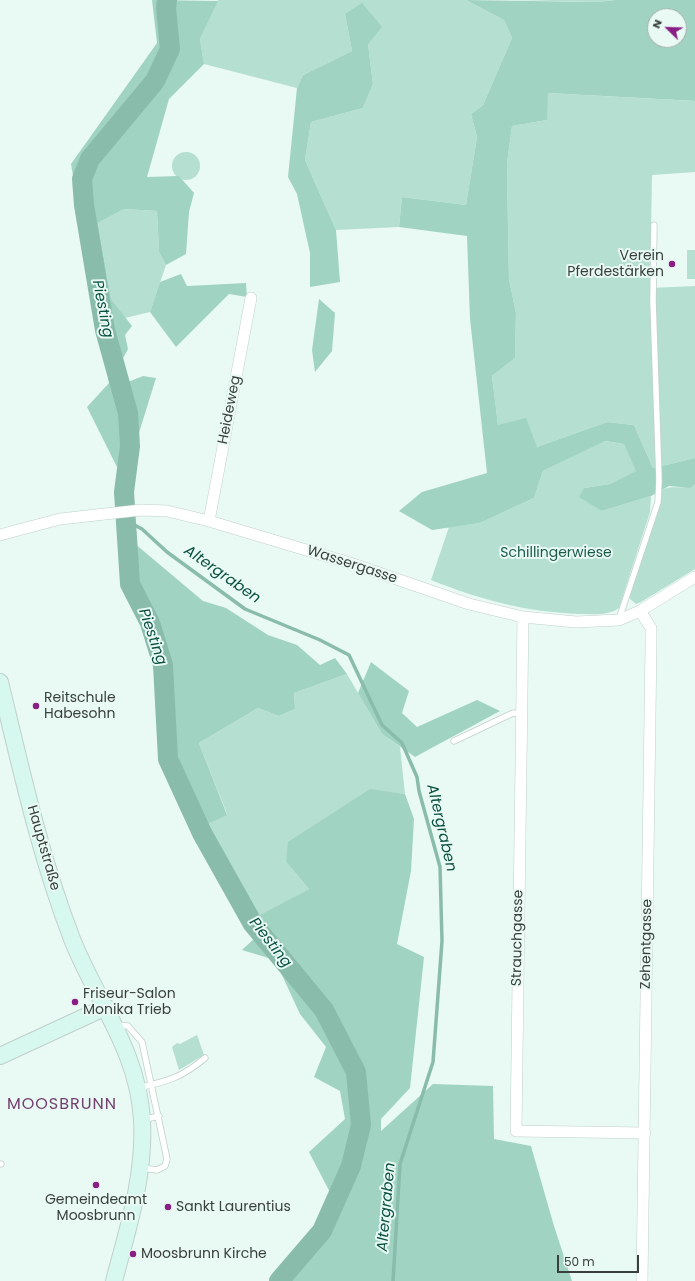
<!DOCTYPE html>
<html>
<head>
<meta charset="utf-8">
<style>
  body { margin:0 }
  #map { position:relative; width:695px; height:1281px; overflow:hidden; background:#e9f9f3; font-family:Poppins,sans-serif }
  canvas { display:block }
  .north { position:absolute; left:647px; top:8px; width:40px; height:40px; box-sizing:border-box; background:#e9f9f3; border:1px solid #a2afaa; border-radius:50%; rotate:293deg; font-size:11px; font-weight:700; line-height:16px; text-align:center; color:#383f3d }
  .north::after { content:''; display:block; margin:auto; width:14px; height:18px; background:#891f85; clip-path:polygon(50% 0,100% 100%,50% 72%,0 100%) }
  .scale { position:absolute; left:557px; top:1255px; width:82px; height:18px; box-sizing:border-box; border:2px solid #383f3d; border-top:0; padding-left:5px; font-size:12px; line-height:14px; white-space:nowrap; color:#383f3d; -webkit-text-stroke:3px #e9f9f3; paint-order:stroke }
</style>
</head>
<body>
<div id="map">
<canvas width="695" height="1281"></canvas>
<div class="north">N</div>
<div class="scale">50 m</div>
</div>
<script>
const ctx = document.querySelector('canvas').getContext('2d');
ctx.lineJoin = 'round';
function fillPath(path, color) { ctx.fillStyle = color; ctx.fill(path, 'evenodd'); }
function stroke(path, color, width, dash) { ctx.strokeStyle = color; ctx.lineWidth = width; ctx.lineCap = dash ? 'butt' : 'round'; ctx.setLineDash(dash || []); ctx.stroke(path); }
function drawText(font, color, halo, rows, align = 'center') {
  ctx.font = font + ' Poppins,sans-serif'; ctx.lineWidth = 4; ctx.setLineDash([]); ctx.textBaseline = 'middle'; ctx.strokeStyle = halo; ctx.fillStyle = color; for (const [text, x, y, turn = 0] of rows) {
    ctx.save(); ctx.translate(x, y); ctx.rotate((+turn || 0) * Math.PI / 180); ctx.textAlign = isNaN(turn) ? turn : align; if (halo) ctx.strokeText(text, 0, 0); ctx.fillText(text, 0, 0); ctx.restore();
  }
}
fillPath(new Path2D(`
  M218,0H466L504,20L512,38L483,105L471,114L477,137L466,205L402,197L399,227L336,230L305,160L311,122L363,108L373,84L368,44L345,14L352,51L303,75L297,88L204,64L200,39Z
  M512,0H615L597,2Z
  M547,93L695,101V172L652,175L650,288L695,286V458L653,468L634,425L607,422L537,447L498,425L492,376L515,358L516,313L509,279L508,229L507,164L512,126L547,120Z
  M172 166a14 14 0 1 1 28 0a14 14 0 1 1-28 0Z
  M124,209L157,211L159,252L166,265L150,312L125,318L111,299L98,223Z
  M687,250H695V279H687Z
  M604,441L624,444L637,471L610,484L584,488L602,511L651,496L650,512L619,608C608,616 592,614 580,614C526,612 481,600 431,580L449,527L480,523L534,498L543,471Z
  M695,484V569L641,602L636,604L630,599V593L661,500L662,490C673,484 685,491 695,484Z
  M347,674L382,734L400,747L405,794L370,790L286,862L309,889L257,918L212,841L205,825L227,814L199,743L258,708L279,716L295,709L294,693Z
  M197,1035L204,1055L179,1070L172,1047L177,1043L180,1044Z`), '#b5dfd1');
fillPath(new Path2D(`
  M152,0L218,1L200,39L204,64L169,99L147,177L179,176L194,193L189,212L186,254L166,265L159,252L157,211L124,209L98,223L111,299L132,326L125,335L128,349L121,362L128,382L143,376L156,378L124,481L87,407L109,383L71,164L157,43Z
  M466,0L597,2L615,0H695V101L548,93L547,120L512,126L507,164L508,229L509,279L516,313L515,358L492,376L498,425L526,418L537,447L607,422L634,425L653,468L695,458V484L690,488L669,486L651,496L602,511L579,497L584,488L610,484L636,471L624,444L605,441L543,471L534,498L480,523L432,530L399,511L422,492L487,473L470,319L467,236L399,227L402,197L466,205L477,137L471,114L483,105L512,38L504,20ZM655,16H679V40H655Z
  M362,3L382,27L368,44L373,84L363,108L311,122L305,160L336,230L340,282L310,287V253L297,194L288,177L297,88L303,75L352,51L345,14Z
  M181,274L187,286L246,283L247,297L229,294L176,347L150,312L160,282Z
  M319,299L335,313L332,351L315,372L312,350Z
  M134,543L203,601L226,608L268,635L297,645L320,665L335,658L347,674L294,693L295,709L279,716L258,708L199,743L227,815L201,827L174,759L168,659L136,580Z
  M371,662L409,691L402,713L417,727L477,700L500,711L415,757L382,734L358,693Z
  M370,789L405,794L414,819L411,871L397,944L424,957L410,1088L381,1119V1131L433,1084L493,1086L494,1139L531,1146L554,1226L572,1281H284L334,1200L309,1152L345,1119L340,1091L314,1077L326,1047L300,1014L275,960L242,950L257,936L249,921L309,889L286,862L288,842Z`), '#a1d3c3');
stroke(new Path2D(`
  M127,521L142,529L167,552L245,609L320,640L349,655L382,725L402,743L417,777L419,791L440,867L442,941L433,1062L400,1164L393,1281`), '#8abcac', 3.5);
stroke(new Path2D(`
  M167,0L166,8L170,49L155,81L90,159L82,179L84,205L105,330L128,413L130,446L124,492L130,584L150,623L163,665L168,759L202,833L253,924L324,1010L356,1072L361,1125L351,1166L322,1231L279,1281`), '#8abcac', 20);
const service = new Path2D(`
  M619,619L658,502L659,480L653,301L654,225
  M454,741L513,713L521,714
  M116,1025L128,1026L142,1042L167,1159L165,1166L157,1170L141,1168
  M138,1088C168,1081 181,1078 205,1058
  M142,1120L159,1116
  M0,1164H1`);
const minor = new Path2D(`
  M209,521L251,298
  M0,535L60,519L141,510L167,511L209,521L353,564L469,604L523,617L576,622L619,620L640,611L695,577
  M640,611L651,628V644L642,1281
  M523,617L516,1131L645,1133`);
const secondary = new Path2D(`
  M0,682C21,769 40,856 72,939C97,1002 138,1050 142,1120C145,1176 128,1228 114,1281
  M0,1056L106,1007`);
stroke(service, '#c1d0cb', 7);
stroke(minor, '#c1d0cb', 12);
stroke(secondary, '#c1d0cb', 18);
stroke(service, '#fff', 5.5);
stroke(minor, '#fff', 11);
stroke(secondary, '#d7f8ef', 16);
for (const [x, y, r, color] of [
  [672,264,4,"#891f85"],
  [36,706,4,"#891f85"],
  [75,1002,4,"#891f85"],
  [96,1185,4,"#891f85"],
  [168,1207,4,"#891f85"],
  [133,1254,4,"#891f85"]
]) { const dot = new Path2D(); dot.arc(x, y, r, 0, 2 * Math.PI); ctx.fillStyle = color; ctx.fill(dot); stroke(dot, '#e9f9f3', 1.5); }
drawText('14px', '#383f3d', '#e9f9f3', [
  ["Verein",664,256,"right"],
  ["Pferdestärken",664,272,"right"],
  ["Reitschule",44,698],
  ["Habesohn",44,714],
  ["Friseur-Salon",83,994],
  ["Monika Trieb",83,1010],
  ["Gemeindeamt",96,1200,"center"],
  ["Moosbrunn",96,1216,"center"],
  ["Sankt Laurentius",176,1207],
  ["Moosbrunn Kirche",141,1254]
], 'left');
drawText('14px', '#383f3d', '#e9f9f3', [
  ["Heideweg",230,410,-79],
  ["Wassergasse",352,565,18],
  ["Hauptstraße",43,848,74],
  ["Strauchgasse",518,938,-89],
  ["Zehentgasse",647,944,-89]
]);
drawText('14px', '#1a5b4b', '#e9f9f3', [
  ["Schillingerwiese",556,553]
]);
drawText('italic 15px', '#0b5142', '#e9f9f3', [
  ["Piesting",102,309,79],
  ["Altergraben",222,575,35],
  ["Piesting",152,637,71],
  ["Altergraben",441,828,77],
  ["Piesting",270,943,52],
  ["Altergraben",387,1207,-85]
]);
ctx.letterSpacing = '1px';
drawText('16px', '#723e6e', '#e9f9f3', [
  ["MOOSBRUNN",62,1105]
]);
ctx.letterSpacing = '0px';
</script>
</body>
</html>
